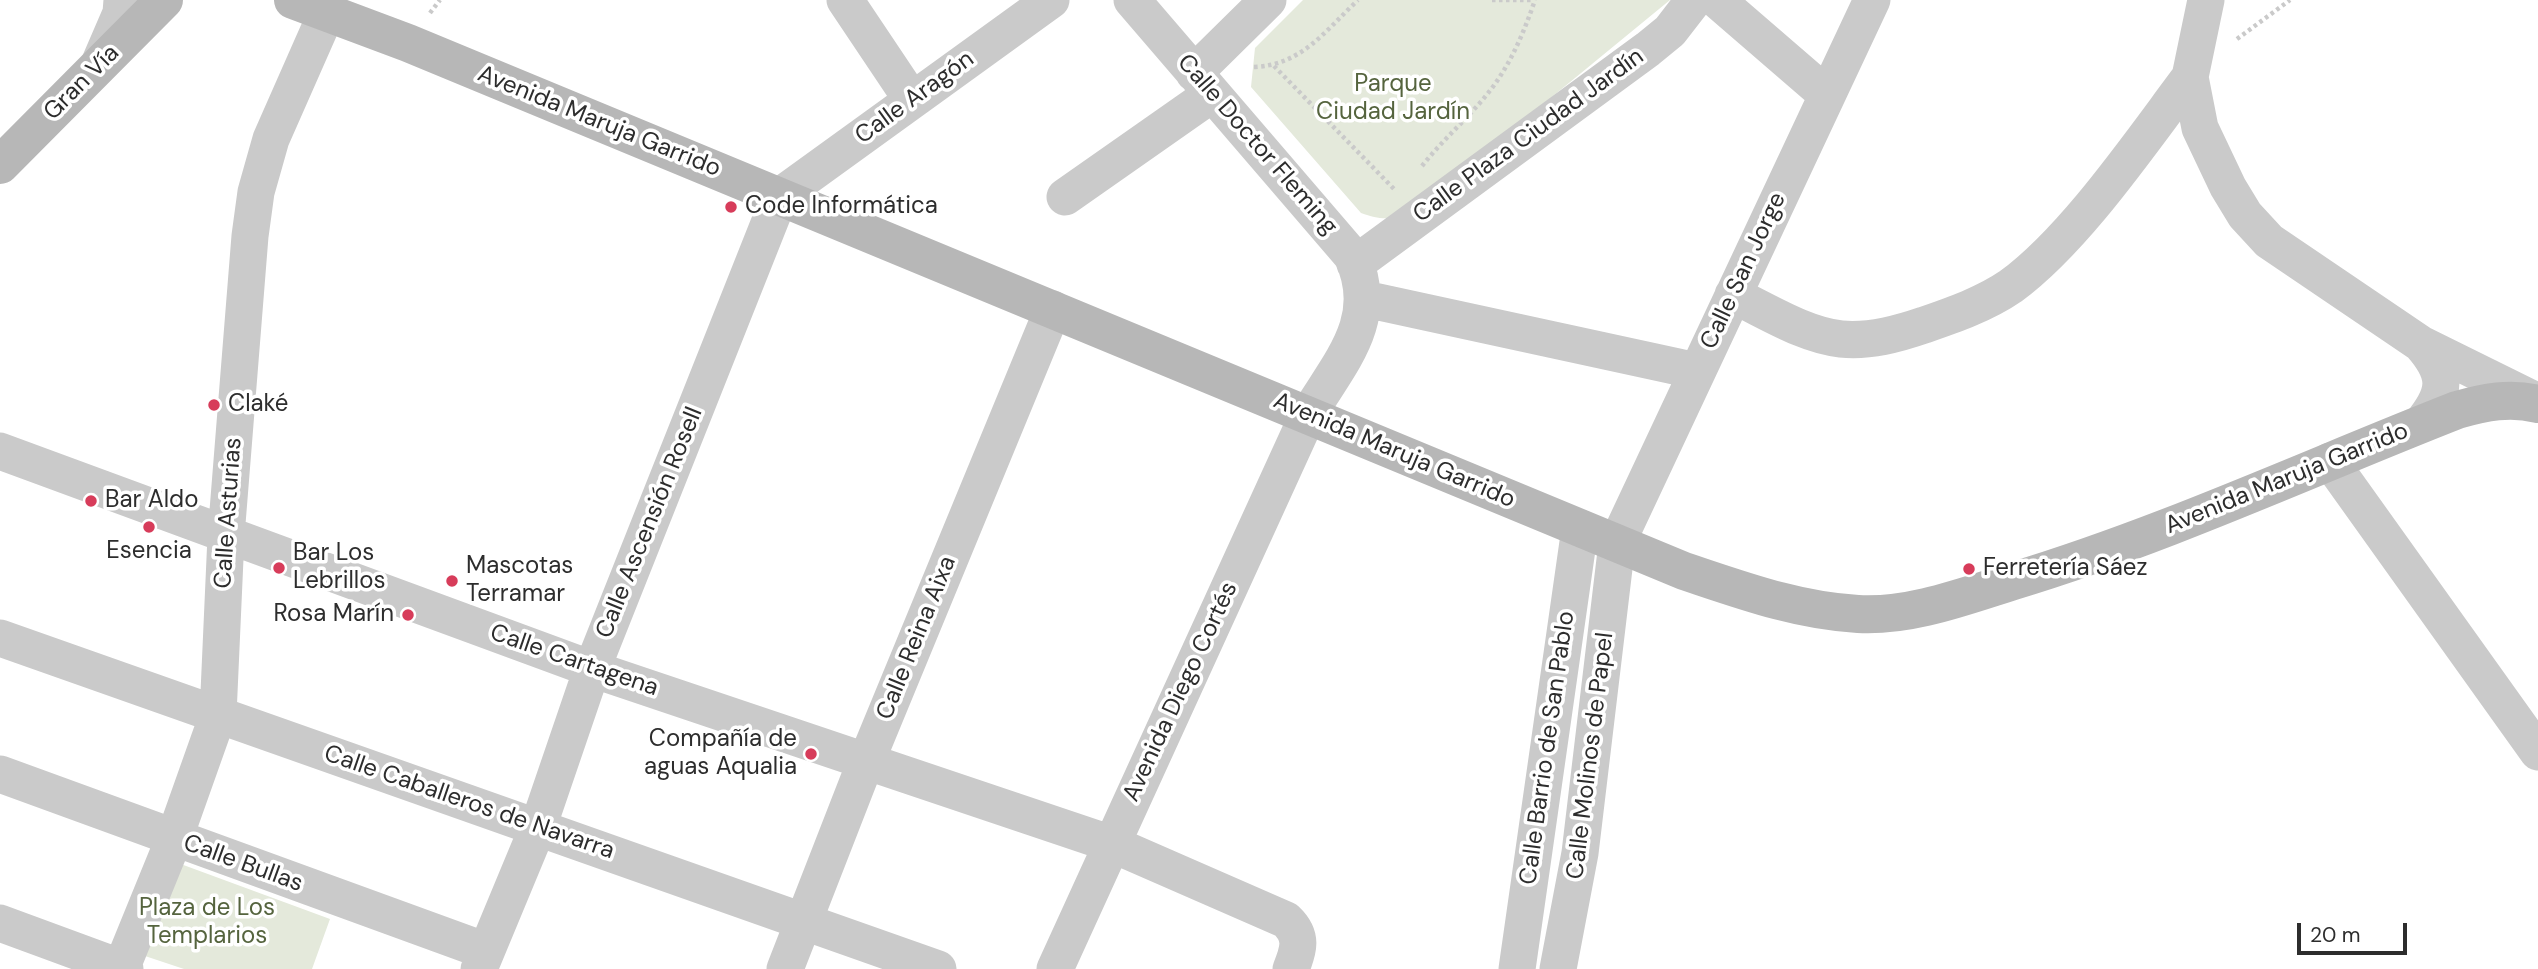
<!DOCTYPE html>
<html>
<head>
<meta charset="utf-8">
<style>
  body { margin:0 }
  #map { position:relative; width:2538px; height:969px; overflow:hidden; background:#fff; font-family:"DM Sans",sans-serif }
  canvas { display:block }
  .scale { position:absolute; left:2297px; top:923px; width:110px; height:32px; box-sizing:border-box; border:4px solid #2d2d2d; border-top:0; padding-left:9px; font-size:21px; line-height:24px; white-space:nowrap; color:#2d2d2d; -webkit-text-stroke:5px #fff; paint-order:stroke }
</style>
</head>
<body>
<div id="map">
<canvas width="2538" height="969"></canvas>
<div class="scale">20 m</div>
</div>
<script>
const ctx = document.querySelector('canvas').getContext('2d');
ctx.lineJoin = 'round';
function fillPath(path, color) { ctx.fillStyle = color; ctx.fill(path, 'evenodd'); }
function stroke(path, color, width, dash) { ctx.strokeStyle = color; ctx.lineWidth = width; ctx.lineCap = dash ? 'butt' : 'round'; ctx.setLineDash(dash || []); ctx.stroke(path); }
function drawText(font, color, halo, rows, align = 'center') {
  ctx.font = font + ' "DM Sans",sans-serif'; ctx.lineWidth = 7; ctx.setLineDash([]); ctx.textBaseline = 'middle'; ctx.strokeStyle = halo; ctx.fillStyle = color; for (const [text, x, y, turn = 0] of rows) {
    ctx.save(); ctx.translate(x, y); ctx.rotate((+turn || 0) * Math.PI / 180); ctx.textAlign = isNaN(turn) ? turn : align; if (halo) ctx.strokeText(text, 0, 0); ctx.fillText(text, 0, 0); ctx.restore();
  }
}
fillPath(new Path2D(`
  M1303,0H1670L1430,197C1403,215 1393,225 1361,213L1251,87L1255,48Z
  M178,863L330,919L312,969H184L145,956Z`), '#e4e9db');
stroke(new Path2D(`
  M1492,0H1534
  M430,13L440,0
  M2237,39L2290,0
  M1274,66L1396,191
  M1254,67C1302,65 1325,31 1358,0
  M1422,166C1444,138 1471,116 1492,88C1512,61 1524,32 1535,0`), '#cacaca', 4.5, [3.5, 3.5]);
stroke(new Path2D(`
  M845,0L912,100
  M1717,0L1827,95
  M2206,0L2190,77L2200,128L2228,187L2245,215L2269,241L2421,344L2538,402
  M99,64L121,13L122,0
  M1194,73L1268,0
  M1065,197L1212,94
  M1355,264L1648,49L1670,31L1694,0
  M1733,295C1767,311 1804,335 1841,339C1869,342 1898,334 1924,325C1953,315 1985,304 2011,286C2075,239 2141,142 2190,77
  M1365,299L1697,371
  M2421,344C2448,375 2447,392 2421,424
  M0,451L592,669L1112,844L1286,920C1303,936 1299,949 1291,969
  M2330,461L2538,752
  M0,638L938,969
  M0,774L486,951
  M0,923L125,969
  M121,969L174,839L218,715L226,536L250,236L256,192L271,139L327,12
  M479,969L538,827L592,669L780,196L1051,0
  M785,969L859,779L1053,309
  M1055,969L1308,415C1340,362 1382,319 1352,256L1132,0
  M1517,969L1580,528
  M1558,969L1580,853L1617,543L1872,0`), '#cacaca', 37);
stroke(new Path2D(`
  M293,0L408,43L1684,571C1741,590 1798,611 1858,614C1910,617 1965,596 2013,581C2165,535 2309,468 2457,410C2485,402 2510,397 2538,404
  M0,165L164,0`), '#b7b7b7', 38);
for (const [x, y, r, color] of [
  [731,207,7,"#d73c5a"],
  [214,405,7,"#d73c5a"],
  [91,501,7,"#d73c5a"],
  [149,527,7,"#d73c5a"],
  [279,568,7,"#d73c5a"],
  [1969,569,7,"#d73c5a"],
  [452,581,7,"#d73c5a"],
  [408,615,7,"#d73c5a"],
  [811,754,7,"#d73c5a"]
]) { const dot = new Path2D(); dot.arc(x, y, r, 0, 2 * Math.PI); ctx.fillStyle = color; ctx.fill(dot); stroke(dot, '#fff', 2.5); }
drawText('24px', '#2d2d2d', '#fff', [
  ["Gran Vía",82,83,-45],
  ["Calle Aragón",915,98,-36],
  ["Avenida Maruja Garrido",599,122,22],
  ["Calle Plaza Ciudad Jardín",1529,136,-36],
  ["Calle Doctor Fleming",1257,145,49],
  ["Calle San Jorge",1744,271,-65],
  ["Avenida Maruja Garrido",1394,451,23],
  ["Avenida Maruja Garrido",2287,479,-22],
  ["Calle Asturias",229,513,-86],
  ["Calle Ascensión Rosell",650,523,-68],
  ["Calle Reina Aixa",917,638,-68],
  ["Calle Cartagena",574,661,19],
  ["Avenida Diego Cortés",1181,692,-65],
  ["Calle Barrio de San Pablo",1548,748,-82],
  ["Calle Molinos de Papel",1591,756,-83],
  ["Calle Caballeros de Navarra",469,803,19],
  ["Calle Bullas",243,864,20]
]);
drawText('24px', '#55643e', '#fff', [
  ["Parque",1393,85],
  ["Ciudad Jardín",1393,113],
  ["Plaza de Los",207,909],
  ["Templarios",207,937]
]);
drawText('24px', '#2d2d2d', '#fff', [
  ["Code Informática",745,207],
  ["Claké",228,405],
  ["Bar Aldo",105,501],
  ["Esencia",149,552,"center"],
  ["Bar Los",293,554],
  ["Lebrillos",293,582],
  ["Mascotas",466,567],
  ["Terramar",466,595],
  ["Ferretería Sáez",1983,569],
  ["Rosa Marín",394,615,"right"],
  ["Compañía de",797,740,"right"],
  ["aguas Aqualia",797,768,"right"]
], 'left');
</script>
</body>
</html>
